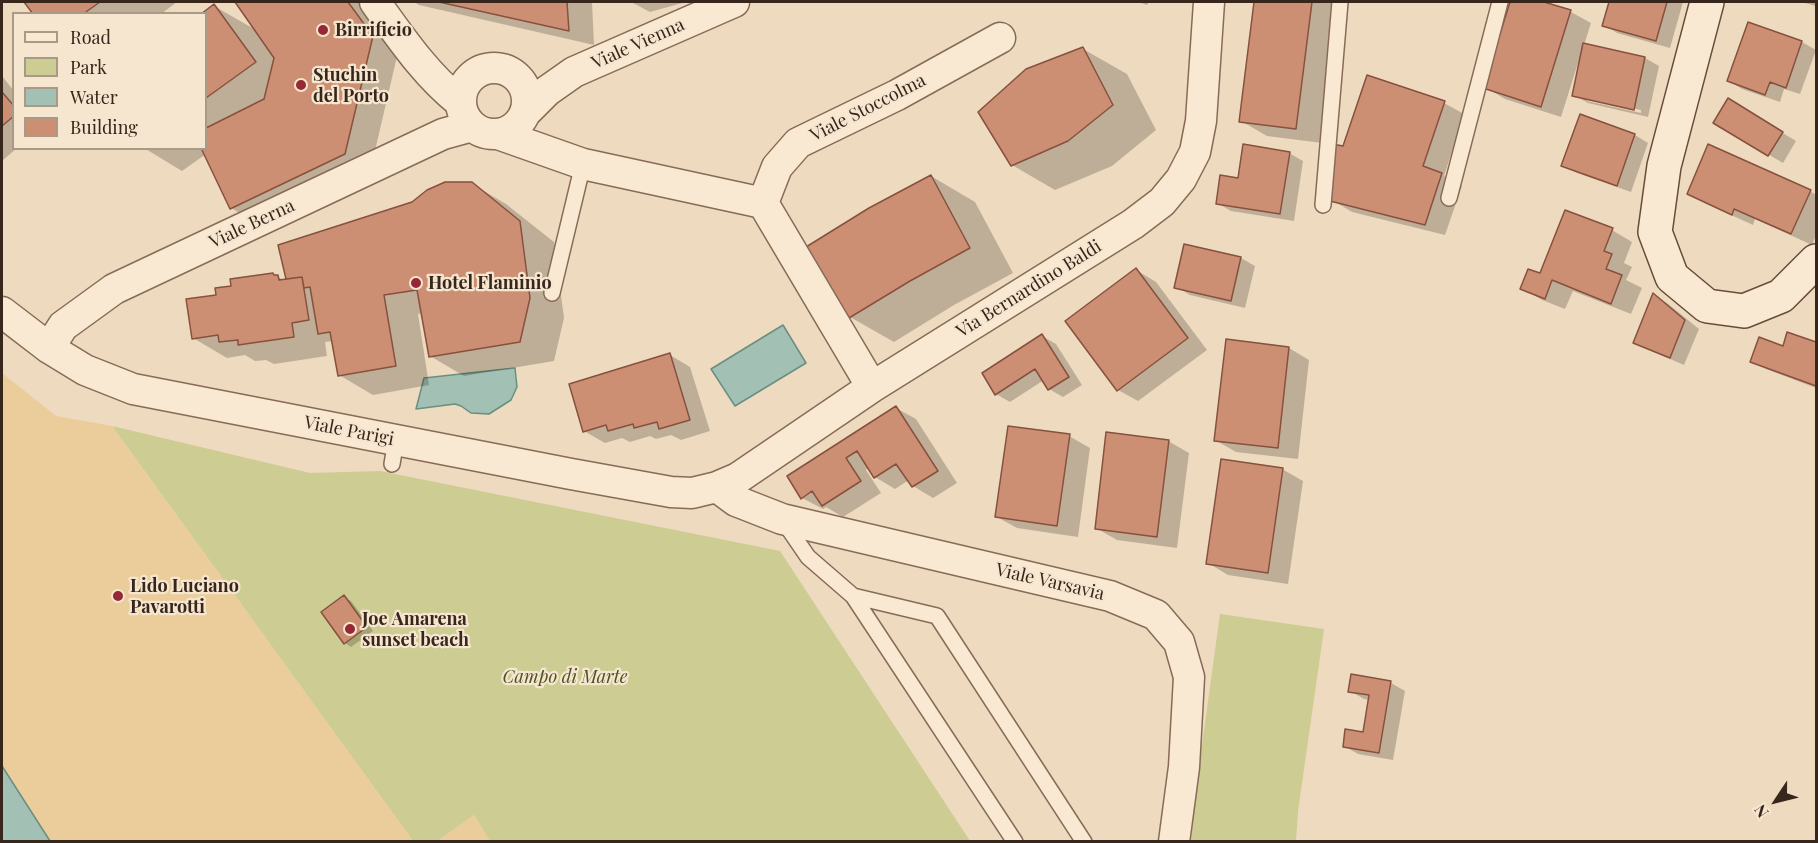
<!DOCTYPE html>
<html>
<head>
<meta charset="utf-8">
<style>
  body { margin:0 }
  #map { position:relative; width:1818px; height:843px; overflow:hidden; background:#eedabf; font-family:"Playfair Display",serif }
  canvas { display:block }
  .frame { position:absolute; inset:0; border:3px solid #36261c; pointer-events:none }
  .legend { position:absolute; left:12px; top:12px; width:195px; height:138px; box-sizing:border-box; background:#f6e6cf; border:2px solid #a99987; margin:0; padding:8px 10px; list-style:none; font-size:18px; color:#36261c }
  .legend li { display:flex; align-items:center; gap:12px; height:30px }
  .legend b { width:30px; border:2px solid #a99987 }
  .north { position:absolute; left:1746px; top:771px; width:60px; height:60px; -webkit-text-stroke:4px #f6e6cf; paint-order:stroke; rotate:235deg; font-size:16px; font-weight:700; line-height:24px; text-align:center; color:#36261c }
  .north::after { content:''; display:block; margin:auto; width:21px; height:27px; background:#36261c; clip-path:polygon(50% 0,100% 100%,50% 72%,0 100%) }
</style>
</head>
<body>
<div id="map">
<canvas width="1818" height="843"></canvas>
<div class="frame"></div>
<ul class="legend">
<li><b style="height:8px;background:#f9e9d2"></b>Road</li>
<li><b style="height:16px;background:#cccc93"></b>Park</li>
<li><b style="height:16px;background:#a2c0b4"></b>Water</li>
<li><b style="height:16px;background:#cd8f74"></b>Building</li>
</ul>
<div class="north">N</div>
</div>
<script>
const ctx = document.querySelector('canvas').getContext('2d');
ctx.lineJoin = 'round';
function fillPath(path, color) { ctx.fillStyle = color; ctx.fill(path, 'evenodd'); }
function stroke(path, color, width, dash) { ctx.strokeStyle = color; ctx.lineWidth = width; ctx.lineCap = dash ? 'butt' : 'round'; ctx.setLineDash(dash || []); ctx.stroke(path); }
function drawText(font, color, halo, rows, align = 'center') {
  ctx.font = font + ' "Playfair Display",serif'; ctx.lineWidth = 4.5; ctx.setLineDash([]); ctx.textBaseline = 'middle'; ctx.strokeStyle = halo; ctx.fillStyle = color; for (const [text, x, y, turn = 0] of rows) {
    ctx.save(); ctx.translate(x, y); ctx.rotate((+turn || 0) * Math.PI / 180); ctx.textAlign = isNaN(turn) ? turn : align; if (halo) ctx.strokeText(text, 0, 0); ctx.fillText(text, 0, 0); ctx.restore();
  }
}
fillPath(new Path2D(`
  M112,426L310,473L380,471L780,551L970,841H490L474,815L438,841H413Z
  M1220,614L1324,629L1298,811L1296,841L1191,842L1195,796Z`), '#cccc93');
fillPath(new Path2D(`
  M2,373L56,416L112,426L413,841H50L2,766Z
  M474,815L490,841H438Z`), '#ebcc9b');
const water = new Path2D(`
  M783,325L806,363L735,406L711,369Z
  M515,368L517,387L511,400L489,414L471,413L461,406L455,404L416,409L424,378Z
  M2,766L50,841H2Z`);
fillPath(water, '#a2c0b4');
stroke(water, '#6a8e80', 1.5);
fillPath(new Path2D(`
  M26,2H177L161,14H35Z
  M236,2H363L398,52L371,168L257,223L231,208L206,154L182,171L144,148H206V14L214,6L256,30Z
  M414,2H592L594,45L419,5Z
  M631,2H686L650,12Z
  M1138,2H1149L1147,5Z
  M1256,2H1339L1322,143L1267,136L1241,121Z
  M1512,2H1539L1571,12L1591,23L1584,45L1645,58L1659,66L1648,117L1588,103L1574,95L1580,64L1578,63L1561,117L1505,99L1485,87ZM1587,98L1641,110V113L1587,101Z
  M1610,2H1683L1670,48L1617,33L1604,25Z
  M1801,2H1816V6Z
  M1749,24L1802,42L1816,50L1800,94L1784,89L1780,102L1742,89L1729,81Z
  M1083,49L1127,74L1156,130L1112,166L1055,190L1012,165Z
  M2,76L14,91V148H17L2,161Z
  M1728,100L1796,141L1783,163L1715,123Z
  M1444,103L1464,114L1444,176L1462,186L1445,235L1352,212L1332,200L1344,148Z
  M1635,135L1648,143L1631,192L1577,173L1563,166Z
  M1289,153L1303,161L1294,221L1231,211L1217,203L1239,179Z
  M931,176L975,202L1013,273L954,305L894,342L850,317Z
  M472,184L506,204L554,242L564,318L554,361L464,376L430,356L423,313L418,314L429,385L373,395L339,375L333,341L325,342L327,356L274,364L266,360L255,361L245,355L227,358L193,338L218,296L233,287L273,274L285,281L288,280L280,246Z
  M1810,191L1816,195V235L1812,245L1755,219L1753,225L1709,205L1689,194Z
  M1612,230L1632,242L1624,263L1632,267L1626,280L1642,288L1631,314L1573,291L1565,309L1542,300L1522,288Z
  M1185,245L1241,258L1255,266L1245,308L1190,295L1176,287Z
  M1136,270L1156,282L1207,350L1138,401L1118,390Z
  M1653,295L1667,303L1699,329L1684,365L1649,350L1635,342Z
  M1788,334L1816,344V388L1766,369L1752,361L1784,348Z
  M1042,336L1056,344L1082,385L1063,397L1049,389L1044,380L1010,402L996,394Z
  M1289,348L1309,360L1298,459L1236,452L1215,440Z
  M670,355L690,367L710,431L681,440L671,435L656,439L650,436L630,442L622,438L605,443L584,431Z
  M896,408L916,419L957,483L933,498L913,486L909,480L895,489L875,477L869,468L866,470L881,493L843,517L826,507L823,509L802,498Z
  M1069,436L1090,448L1078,537L1017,528L997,517Z
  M1168,441L1189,453L1177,548L1117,540L1096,528Z
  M1282,469L1303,481L1288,584L1228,575L1208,563Z
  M344,597L351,601L373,631L351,647L345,643Z
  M1353,676L1391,683L1405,691L1393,760L1358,754L1344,746L1364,734L1370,700L1364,699L1350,691Z`), '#0003');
const building = new Path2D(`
  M24,2H100L83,14H33Z
  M235,2H348L373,36L345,154L230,209L201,148H206V128L264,99L274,58Z
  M439,2H567L569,31Z
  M1254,2H1312L1296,129L1239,122Z
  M1510,2H1544L1571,10L1541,107L1483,88Z
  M1609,2H1667L1656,41L1602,26Z
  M214,4L256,62L206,98V14H201Z
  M1748,22L1802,41L1786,88L1770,82L1765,95L1727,81Z
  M1583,43L1645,57L1634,110L1572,96Z
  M1083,47L1113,105L1068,141L1011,166L978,112L1026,69Z
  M1367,75L1445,101L1423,166L1442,173L1425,225L1330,201L1332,144L1343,146Z
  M2,92L14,106V116L2,126Z
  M1728,98L1783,132L1768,156L1713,123Z
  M1580,114L1635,134L1617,186L1561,166Z
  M1243,144L1290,152L1280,214L1216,204L1220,175L1238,178Z
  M1708,144L1811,190L1791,234L1734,209L1732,215L1687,194Z
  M931,175L970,248L910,281L849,318L806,247L869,208Z
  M445,182H472L520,221L530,298L520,342L429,357L417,290L384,295L396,366L338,376L330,332L318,334L310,287L304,288L302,277L286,279L278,245L412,202L427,190Z
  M1565,210L1613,228L1604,251L1612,254L1606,269L1622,275L1611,304L1552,280L1545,299L1520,289L1528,269L1540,273Z
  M1184,244L1241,257L1231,301L1174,288Z
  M1136,268L1188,338L1117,391L1065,321Z
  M273,273L274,275H278L279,280L302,277L309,320L292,323L294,337L238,345V340L219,342L218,335L192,339L186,299L216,295L215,288L231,286L230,279Z
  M1653,293L1685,320L1670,358L1633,343Z
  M1787,332L1816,342V386L1750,362L1759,337L1783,346Z
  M1042,334L1069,377L1048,390L1035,369L995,395L982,373Z
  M1226,339L1289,347L1278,448L1214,441Z
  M670,353L690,420L659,429L657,422L634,428L633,424L608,431L606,425L583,432L569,384Z
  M896,406L938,471L912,487L896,464L874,478L857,451L846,458L861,481L822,506L812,491L801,499L787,476Z
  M1008,426L1070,434L1057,526L995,517Z
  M1106,432L1169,440L1157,537L1095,529Z
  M1221,459L1283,468L1268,573L1206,564Z
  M344,595L367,627L344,644L321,612Z
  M1351,674L1391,681L1379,753L1343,747L1345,729L1363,732L1369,695L1348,692Z`);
fillPath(building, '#cd8f74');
stroke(building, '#86513d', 1.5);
const lane = new Path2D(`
  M1449,198L1500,2
  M1323,205L1340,2
  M552,293L583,164
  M392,464L396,440
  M784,522L808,557L853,596L1015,842
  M853,596L937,616L1084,842`);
const street = new Path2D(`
  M375,2C401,38 425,74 460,102
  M461 101a33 33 0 1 1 66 0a33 33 0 1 1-66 0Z
  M525,113L547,91L574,72L734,2
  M498,134L583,164L763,203L872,387
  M763,203L777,167L798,143L897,95L1000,38
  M2,312L49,348L85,370L133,389L571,474L671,492L692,493L717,487L738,478L872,387L1133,224L1162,202L1181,179L1195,152L1201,121L1209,2
  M49,348L63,326L114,289L443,134L472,126
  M717,487L736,501L782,519L1110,596L1156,615L1179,642L1189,677L1184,767L1174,842`);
const secondary = new Path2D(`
  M1707,2L1664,166L1655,232L1672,277L1707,306L1744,311L1781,296L1816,261`);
stroke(lane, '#876b57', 18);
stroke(street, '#876b57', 33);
stroke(secondary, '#684c3b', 36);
stroke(lane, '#f9e9d2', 15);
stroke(street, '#f9e9d2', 30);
stroke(secondary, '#f9e9d2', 33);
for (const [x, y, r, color] of [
  [323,30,6,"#962735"],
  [301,85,6,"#962735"],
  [416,283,6,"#962735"],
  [118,596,6,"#962735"],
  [350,629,6,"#962735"]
]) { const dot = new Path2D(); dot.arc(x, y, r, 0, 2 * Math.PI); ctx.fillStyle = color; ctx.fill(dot); stroke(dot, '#f6e6cf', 2); }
drawText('bold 18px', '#36261c', '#f6e6cf', [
  ["Birrificio",335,30],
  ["Stuchin",313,75],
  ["del Porto",313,96],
  ["Hotel Flaminio",428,283],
  ["Lido Luciano",130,586],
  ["Pavarotti",130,607],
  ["Joe Amarena",362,619],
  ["sunset beach",362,640]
], 'left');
drawText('18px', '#36261c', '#f6e6cf', [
  ["Viale Vienna",638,44,-24],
  ["Viale Stoccolma",868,108,-27],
  ["Viale Berna",252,224,-25],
  ["Via Bernardino Baldi",1029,289,-32],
  ["Viale Parigi",349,431,11],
  ["Viale Varsavia",1050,582,13]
]);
drawText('italic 18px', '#4c5322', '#f6e6cf', [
  ["Campo di Marte",565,677]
]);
</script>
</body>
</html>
